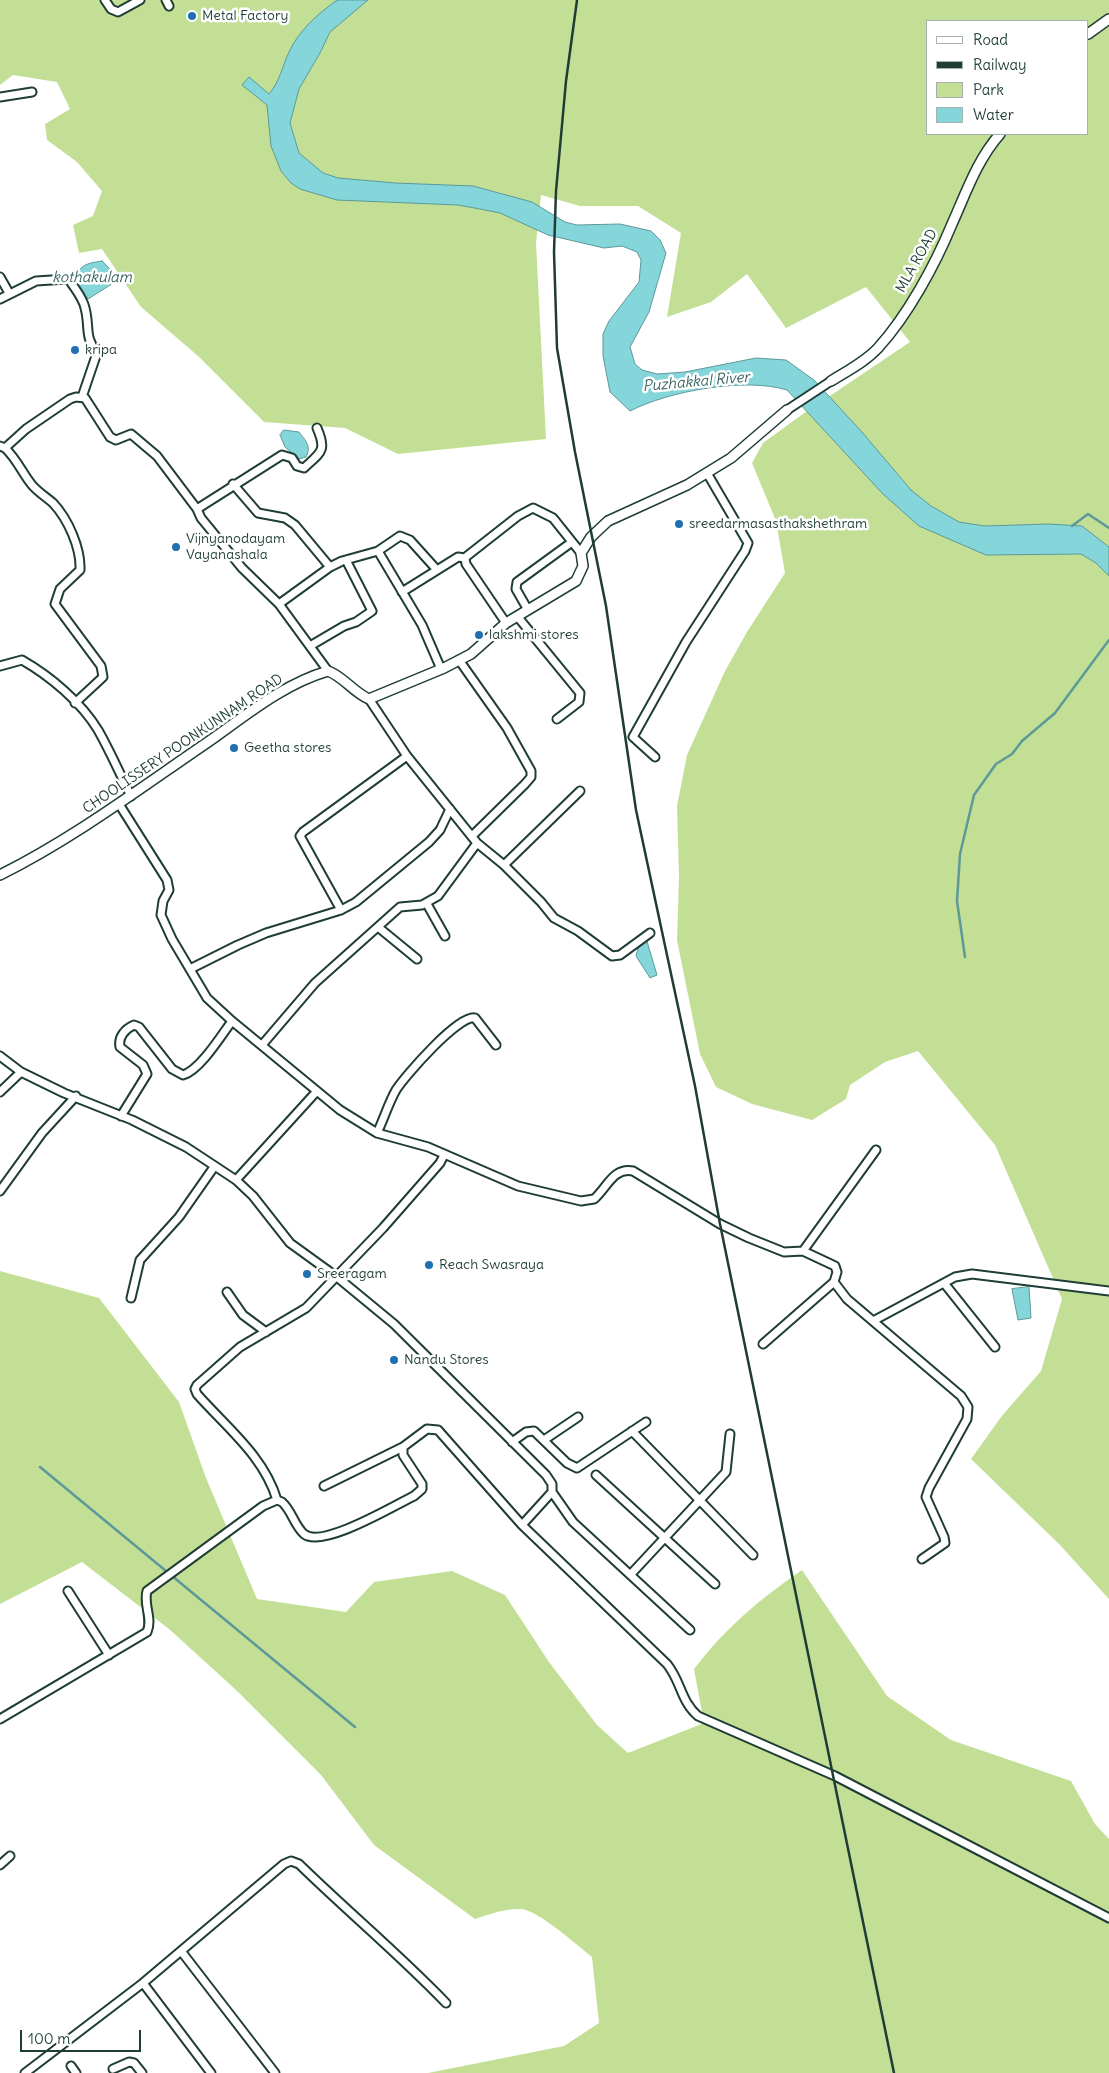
<!DOCTYPE html>
<html>
<head>
<meta charset="utf-8">
<style>
  body { margin:0 }
  #map { position:relative; width:1109px; height:2073px; overflow:hidden; background:#fff; font-family:Delius,sans-serif }
  canvas { display:block }
  .legend { position:absolute; left:926px; top:20px; width:162px; height:115px; box-sizing:border-box; background:#fff; border:1px solid #a5b1ae; margin:0; padding:6px 9px; list-style:none; font-size:15px; color:#1f3d34 }
  .legend li { display:flex; align-items:center; gap:10px; height:25px }
  .legend b { width:25px; border:1px solid #a5b1ae }
  .scale { position:absolute; left:20px; top:2030px; width:121px; height:22px; box-sizing:border-box; border:2px solid #1f3d34; border-top:0; padding-left:6px; font-size:15px; line-height:18px; white-space:nowrap; color:#1f3d34; -webkit-text-stroke:4px #fff; paint-order:stroke }
</style>
</head>
<body>
<div id="map">
<canvas width="1109" height="2073"></canvas>
<ul class="legend">
<li><b style="height:6px;background:#fff"></b>Road</li>
<li><b style="height:6px;background:#1f3d34"></b>Railway</li>
<li><b style="height:14px;background:#c3df96"></b>Park</li>
<li><b style="height:14px;background:#84d6db"></b>Water</li>
</ul>
<div class="scale">100 m</div>
</div>
<script>
const ctx = document.querySelector('canvas').getContext('2d');
ctx.lineJoin = 'round';
function fillPath(path, color) { ctx.fillStyle = color; ctx.fill(path, 'evenodd'); }
function stroke(path, color, width, dash) { ctx.strokeStyle = color; ctx.lineWidth = width; ctx.lineCap = dash ? 'butt' : 'round'; ctx.setLineDash(dash || []); ctx.stroke(path); }
function drawText(font, color, halo, rows, align = 'center') {
  ctx.font = font + ' Delius,sans-serif'; ctx.lineWidth = 5; ctx.setLineDash([]); ctx.textBaseline = 'middle'; ctx.strokeStyle = halo; ctx.fillStyle = color; for (const [text, x, y, turn = 0] of rows) {
    ctx.save(); ctx.translate(x, y); ctx.rotate((+turn || 0) * Math.PI / 180); ctx.textAlign = isNaN(turn) ? turn : align; if (halo) ctx.strokeText(text, 0, 0); ctx.fillText(text, 0, 0); ctx.restore();
  }
}
fillPath(new Path2D(`
  M0,0H1109V1599L1059,1544L971,1459L1001,1417L1041,1371L1062,1299L995,1145L918,1051L885,1062L850,1085L846,1099L812,1120L752,1104L716,1087L700,1054L677,940L679,877L677,806L687,755L725,671L747,632L785,573L776,521L752,463L763,443L800,416L910,342L866,287L786,328L747,274L711,302L667,317L681,233L638,206H580L541,195L536,243L546,439L398,454L345,428L264,422L198,356L141,307L102,249L79,253L73,225L93,216L102,191L77,162L47,140L45,124L70,109L57,82L13,75L0,85ZM928,21H1088V134H928Z
  M0,1271L99,1298L179,1402L206,1478L257,1599L346,1612L374,1582L452,1571L505,1595L549,1662L597,1725L628,1753L704,1723L694,1669C724,1629 761,1598 802,1570L887,1696L951,1740L1071,1781L1095,1824L1109,1839V2073H428L564,2046L599,2023L592,1957C578,1946 538,1910 521,1909C506,1908 490,1914 475,1919L374,1845L321,1775L235,1689L169,1629L82,1562L0,1604Z`), '#c3df96');
const water = new Path2D(`
  M337,0H368L330,32L320,53L299,89L290,123L299,153L323,173L338,178L395,183L473,186L532,202L565,222L577,225L620,224L651,231L660,240L666,253L649,312L630,347L635,364L642,370L657,374L685,372L756,358L786,360L814,380L861,431L911,490L931,506L959,522L984,526L1049,524L1082,526L1109,547V576L1096,563L1081,554L986,555L919,526L883,494L787,390C745,377 669,391 630,411L610,392L603,356V334L609,321L639,282L641,260L637,252L622,246L604,248L548,235L500,213L480,209L458,205L337,200L300,189L291,183L281,171L271,146L267,105L242,85L249,77L269,94C280,81 282,67 289,52C299,30 318,14 337,0Z
  M102,261L110,269L115,282L88,299L75,278C80,264 89,263 102,261Z
  M284,430L299,432C305,440 312,446 306,457L299,459L285,447L280,435Z
  M646,938L657,975L650,978L636,956L640,941Z
  M1029,1287L1031,1318L1018,1320L1012,1289Z`);
fillPath(water, '#84d6db');
stroke(water, '#5c9998', 1);
stroke(new Path2D(`
  M1072,526L1088,514L1109,528
  M965,957L957,901L960,854L974,795L996,764L1012,754L1022,741L1055,713L1109,640
  M40,1467L355,1727`), '#5c9998', 2.5);
const minor = new Path2D(`
  M105,0L111,9L118,12L140,0
  M166,0L169,6
  M0,97L32,92
  M0,277L9,293
  M0,299L36,281L67,279L70,281C75,289 83,298 85,308C90,326 84,337 97,353L82,397
  M787,410L831,381
  M0,446L5,448L26,429L70,399L76,397L85,398L110,437L116,440L131,434L157,456L197,509L201,518L242,568L279,604L328,671
  M5,448C17,459 22,473 32,485C38,492 46,497 53,503C68,519 81,548 80,570L60,589L55,604L101,666L103,677L75,703
  M233,484L258,513L285,518L295,525L330,567
  M197,509L282,455L292,458L297,466L304,468C321,452 327,451 317,428
  M378,551L422,625L441,669
  M402,592L458,557L465,558
  M279,604L330,567L342,561L378,551L400,536L410,540L437,570
  M528,610L516,589L517,582L572,542
  M517,616L580,693L579,702L557,719
  M506,623L466,564L465,558L467,556L518,516L533,508L553,518L581,553
  M310,646L344,626L356,622L372,611L346,560
  M459,660L507,728L531,771V777L525,784L472,836
  M0,666L22,660C50,676 81,702 98,730C110,751 120,774 131,796
  M369,699L407,756L477,843L504,865L541,902L554,918L578,931L612,956L620,955L650,933
  M655,757L633,737L686,642L745,551L748,543L707,473
  M119,804L167,880L169,890L163,901L161,915L172,939L207,998L232,1021L340,1110L377,1133L428,1147L518,1186L581,1201L594,1199C607,1188 613,1167 633,1171L720,1224L749,1238L784,1252L803,1251L835,1266L837,1272L834,1282L847,1299L961,1396L968,1407L967,1419L929,1488L926,1497L944,1537L945,1543L922,1559
  M504,865L580,791
  M427,904L445,936
  M341,910L300,836L303,832L407,756
  M378,927L417,959
  M190,969L238,945L266,933L341,910L356,902L429,842L440,830L450,809
  M262,1045L315,983L400,907L422,905L438,896L477,843
  M0,1056L21,1072L64,1093L132,1120L186,1147L236,1180L253,1196L290,1243L337,1277L394,1324L546,1475L552,1484V1492L522,1525L667,1664C681,1681 681,1702 698,1716L835,1776L1109,1918
  M0,1092L21,1072
  M121,1116L147,1074L143,1065L120,1047C118,1037 125,1029 134,1025L139,1027L172,1069L183,1075C200,1070 221,1036 232,1021
  M377,1133C384,1119 388,1104 396,1090C405,1076 459,1014 475,1018L496,1045
  M236,1180L317,1091
  M0,1191L42,1133L76,1096
  M803,1251L876,1150
  M944,1283L995,1347
  M227,1292L243,1315L266,1332
  M131,1298L140,1260L179,1217L214,1167
  M873,1321L955,1277L972,1274L1109,1291
  M763,1344L834,1282
  M632,1431L753,1555
  M544,1440L578,1417
  M512,1442L526,1432L534,1431L567,1463L577,1468L646,1422
  M596,1475L715,1584
  M324,1486L403,1447
  M552,1492L573,1522L690,1630
  M277,1500C264,1456 226,1427 197,1394L195,1389L197,1385L240,1347L306,1308L383,1228L440,1163L444,1155
  M631,1574L726,1472L730,1434
  M68,1591L109,1655
  M0,1719L147,1632C153,1618 143,1605 147,1591L263,1506L277,1500L282,1502C292,1511 294,1525 304,1534C322,1549 395,1505 414,1496L422,1489V1484L403,1455V1447L427,1429L438,1430L522,1525
  M0,1865L10,1856
  M181,1951L275,2073
  M143,1983L211,2073
  M71,2066L76,2073
  M113,2069L129,2062L134,2063L142,2073
  M25,2073L143,1983L284,1864L291,1861L299,1864C347,1911 399,1954 446,2003`);
const tertiary = new Path2D(`
  M1088,34L1109,19
  M831,381C847,371 865,362 878,348C908,315 935,265 952,224C966,193 977,160 1000,134
  M0,875C74,838 139,789 208,742C245,716 283,684 328,671C344,677 353,692 369,699L444,668L471,654L506,623L576,581L583,566L581,553L591,537L608,521L687,485L731,458L787,410`);
stroke(minor, '#1f3d34', 11);
stroke(tertiary, '#1f3d34', 12);
stroke(minor, '#fff', 7);
stroke(tertiary, '#fff', 9);
stroke(new Path2D(`
  M577,0L566,81L556,191L554,252L557,348L575,452L606,606L636,810L695,1086L720,1224L894,2073`), '#1f3d34', 2.5);
for (const [x, y, r, color] of [
  [192,16,5,"#1f6fb2"],
  [75,350,5,"#1f6fb2"],
  [679,524,5,"#1f6fb2"],
  [176,547,5,"#1f6fb2"],
  [479,635,5,"#1f6fb2"],
  [234,748,5,"#1f6fb2"],
  [429,1265,5,"#1f6fb2"],
  [307,1274,5,"#1f6fb2"],
  [394,1360,5,"#1f6fb2"]
]) { const dot = new Path2D(); dot.arc(x, y, r, 0, 2 * Math.PI); ctx.fillStyle = color; ctx.fill(dot); stroke(dot, '#fff', 2); }
drawText('14px', '#1f3d34', '#fff', [
  ["Metal Factory",202,16],
  ["kripa",85,350],
  ["sreedarmasasthakshethram",689,524],
  ["Vijnyanodayam",186,539],
  ["Vayanashala",186,555],
  ["lakshmi stores",489,635],
  ["Geetha stores",244,748],
  ["Reach Swasraya",439,1265],
  ["Sreeragam",317,1274],
  ["Nandu Stores",404,1360]
], 'left');
drawText('14px', '#1f3d34', '#fff', [
  ["MLA ROAD",917,261,-61],
  ["CHOOLISSERY POONKUNNAM ROAD",183,744,-34]
]);
drawText('italic 15px', '#38635e', '#fff', [
  ["kothakulam",92,278],
  ["Puzhakkal River",696,382,-5]
]);
</script>
</body>
</html>
